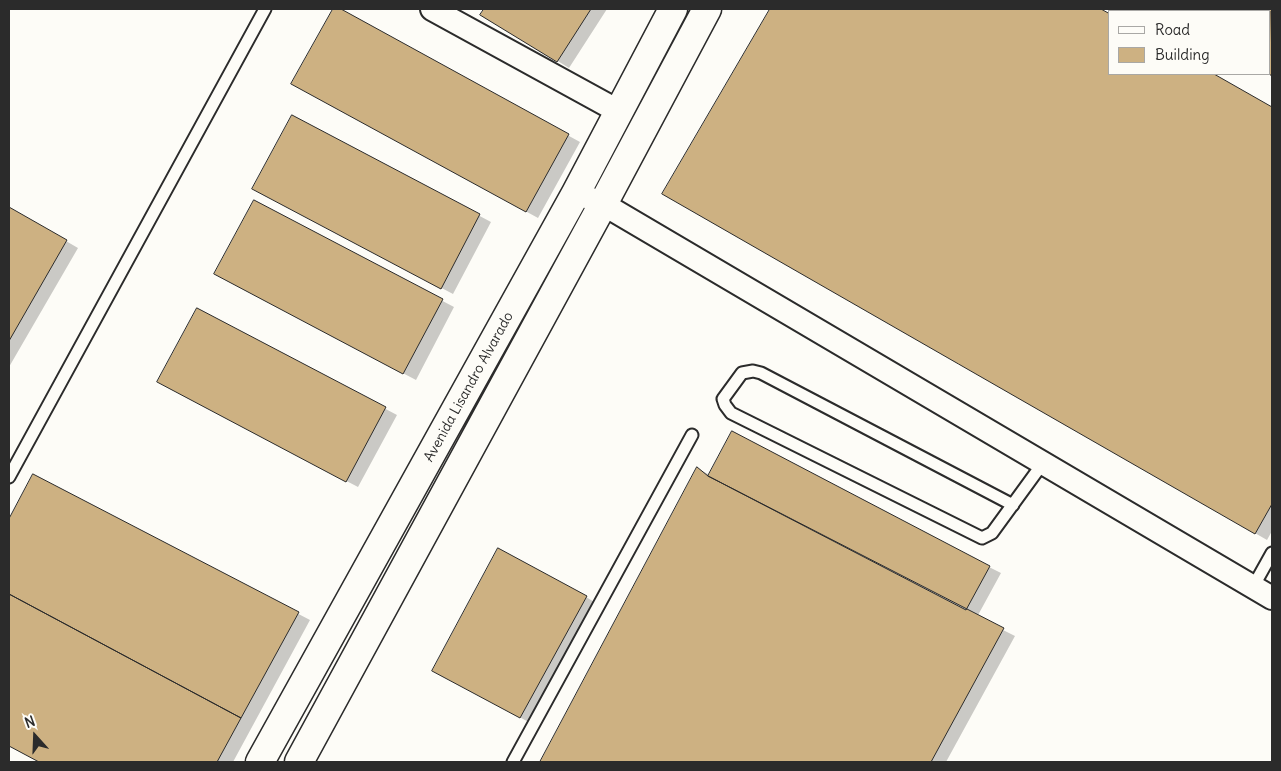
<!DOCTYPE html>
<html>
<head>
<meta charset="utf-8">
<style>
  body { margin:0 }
  #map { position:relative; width:1281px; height:771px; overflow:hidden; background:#fdfcf7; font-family:Delius,sans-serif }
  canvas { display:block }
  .frame { position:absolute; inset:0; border:10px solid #2b2b2b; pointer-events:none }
  .legend { position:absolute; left:1108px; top:10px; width:162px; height:65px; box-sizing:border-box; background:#fdfcf7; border:1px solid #a9a8a5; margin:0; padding:6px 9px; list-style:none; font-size:15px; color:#2b2b2b }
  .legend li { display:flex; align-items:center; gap:10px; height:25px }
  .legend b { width:25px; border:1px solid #a9a8a5 }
  .north { position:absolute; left:10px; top:711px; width:50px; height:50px; -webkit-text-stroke:4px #fdfcf7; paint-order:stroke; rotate:340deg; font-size:14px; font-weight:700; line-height:20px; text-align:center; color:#2b2b2b }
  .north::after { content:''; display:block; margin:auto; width:18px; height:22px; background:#2b2b2b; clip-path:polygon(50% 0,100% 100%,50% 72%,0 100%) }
</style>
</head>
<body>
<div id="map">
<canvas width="1281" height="771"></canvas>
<div class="frame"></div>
<ul class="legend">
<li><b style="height:6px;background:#fdfcf7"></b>Road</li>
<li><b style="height:14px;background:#cdb182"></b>Building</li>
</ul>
<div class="north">N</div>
</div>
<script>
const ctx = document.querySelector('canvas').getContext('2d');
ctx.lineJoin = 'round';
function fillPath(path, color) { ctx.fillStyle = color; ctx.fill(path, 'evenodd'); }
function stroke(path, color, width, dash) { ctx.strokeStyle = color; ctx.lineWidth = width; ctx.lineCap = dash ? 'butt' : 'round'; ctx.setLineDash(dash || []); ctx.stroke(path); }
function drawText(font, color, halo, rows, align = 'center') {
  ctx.font = font + ' Delius,sans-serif'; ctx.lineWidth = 4.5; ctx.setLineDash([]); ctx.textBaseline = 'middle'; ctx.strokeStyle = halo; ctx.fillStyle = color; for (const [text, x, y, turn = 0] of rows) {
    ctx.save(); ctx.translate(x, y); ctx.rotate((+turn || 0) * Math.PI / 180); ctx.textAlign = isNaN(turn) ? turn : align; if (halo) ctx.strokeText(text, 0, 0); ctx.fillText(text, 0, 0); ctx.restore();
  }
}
fillPath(new Path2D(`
  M335,9H338L580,142L538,218L293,84Z
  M485,9H607L569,68L482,14Z
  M771,9H1099L1110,15V74H1212L1272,108V531L1267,540L664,193Z
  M1153,9H1272V74L1270,73V11H1158Z
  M292,116L491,222L453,294L265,195Z
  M255,202L454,307L416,380L227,281Z
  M9,208L78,248L9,367Z
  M197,309L397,415L358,487L170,389Z
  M698,469L710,475L989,567L1001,573L977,617L1015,636L946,762H541Z
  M33,475L310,620L233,762H40L9,746V521Z
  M586,597L601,606L536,726L449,679Z`), '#0003');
const building = new Path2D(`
  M333,9H341L569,134L526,212L291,84Z
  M484,9H591L557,62L480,15Z
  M770,9H1101L1110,14V74H1214L1272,107V504L1255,534L662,194Z
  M1151,9H1272V76L1269,74L1270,11H1155Z
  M292,115L480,214L441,289L252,189Z
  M254,200L443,299L403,374L214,274Z
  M9,207L67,240L9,341Z
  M197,308L386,407L346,482L157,382Z
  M732,431L990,566L966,610L708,476Z
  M697,467L708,476L1004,628L931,762H540Z
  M33,474L299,612L241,718L9,594V519Z
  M498,548L587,596L520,718L432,671Z
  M9,594L241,718L217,762H39L9,746Z`);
fillPath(building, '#cdb182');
stroke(building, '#2b2b2b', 1);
const service = new Path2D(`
  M9,477L265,9
  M1013,505L761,373L753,371L742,373L723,399L725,405L731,413L982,538L992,533L1043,463
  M1253,587L1272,553
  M513,762L692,435`);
const minor = new Path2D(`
  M432,9L618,111
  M589,198L603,204L1272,598`);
const tertiary = new Path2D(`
  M260,762L576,193L673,9
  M299,762L603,204L707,9`);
stroke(service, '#2b2b2b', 15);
stroke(minor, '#2b2b2b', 26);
stroke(tertiary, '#2b2b2b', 31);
stroke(service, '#fdfcf7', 11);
stroke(minor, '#fdfcf7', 22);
stroke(tertiary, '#fdfcf7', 28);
drawText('14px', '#2b2b2b', '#fdfcf7', [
  ["Avenida Lisandro Alvarado",469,387,-61]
]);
</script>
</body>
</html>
